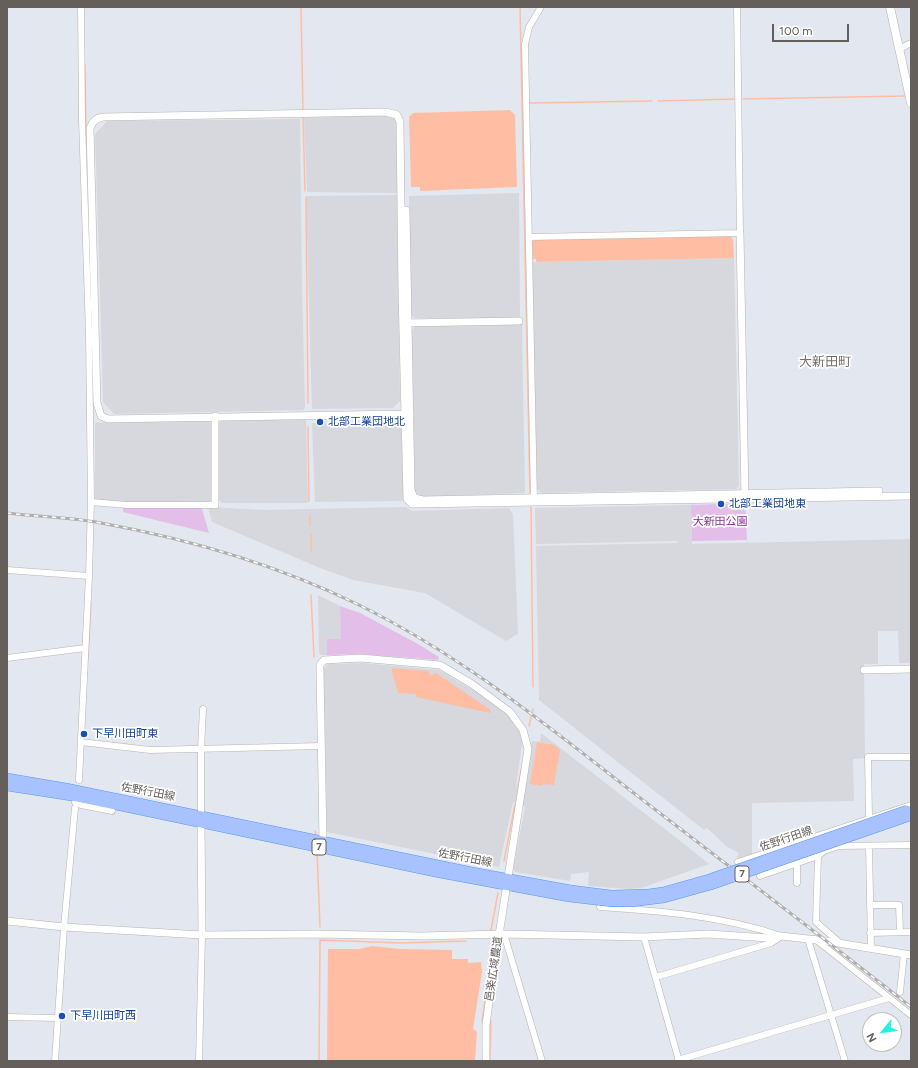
<!DOCTYPE html>
<html>
<head>
<meta charset="utf-8">
<style>
  body { margin:0 }
  #map { position:relative; width:918px; height:1068px; overflow:hidden; background:#e3e7ef; font-family:Figtree,sans-serif }
  canvas { display:block }
  .frame { position:absolute; inset:0; border:8px solid #655f5b; pointer-events:none }
  .north { position:absolute; left:862px; top:1012px; width:40px; height:40px; box-sizing:border-box; background:#fff; border:1px solid #c1bfbd; border-radius:50%; rotate:241deg; font-size:11px; font-weight:700; line-height:16px; text-align:center; color:#655f5b }
  .north::after { content:''; display:block; margin:auto; width:14px; height:18px; background:#26f1e5; clip-path:polygon(50% 0,100% 100%,50% 72%,0 100%) }
  .scale { position:absolute; left:772px; top:24px; width:77px; height:18px; box-sizing:border-box; border:2px solid #655f5b; border-top:0; padding-left:5px; font-size:12px; line-height:14px; white-space:nowrap; color:#655f5b; -webkit-text-stroke:3px #fff; paint-order:stroke }
</style>
</head>
<body>
<div id="map">
<canvas width="918" height="1068"></canvas>
<div class="frame"></div>
<div class="north">N</div>
<div class="scale">100 m</div>
</div>
<script>
const ctx = document.querySelector('canvas').getContext('2d');
ctx.lineJoin = 'round';
function fillPath(path, color) { ctx.fillStyle = color; ctx.fill(path, 'evenodd'); }
function stroke(path, color, width, dash) { ctx.strokeStyle = color; ctx.lineWidth = width; ctx.lineCap = dash ? 'butt' : 'round'; ctx.setLineDash(dash || []); ctx.stroke(path); }
function drawText(font, color, halo, rows, align = 'center') {
  ctx.font = font + ' Figtree,"Noto Sans JP",sans-serif'; ctx.lineWidth = 3.5; ctx.setLineDash([]); ctx.textBaseline = 'middle'; ctx.strokeStyle = halo; ctx.fillStyle = color; for (const [text, x, y, turn = 0] of rows) {
    ctx.save(); ctx.translate(x, y); ctx.rotate((+turn || 0) * Math.PI / 180); ctx.textAlign = isNaN(turn) ? turn : align; if (halo) ctx.strokeText(text, 0, 0); ctx.fillText(text, 0, 0); ctx.restore();
  }
}
fillPath(new Path2D(`
  M391,115L396,120L398,193L307,192L304,118Z
  M300,119L302,287L100,292L95,134L107,121Z
  M519,193L520,318H415L411,315L409,196Z
  M397,195L400,401L393,408L312,409L306,197L308,196Z
  M734,258L739,486L736,489L541,493L537,489L532,262Z
  M302,287L305,408L303,410L114,414L103,402L100,292Z
  M522,324L525,493L422,497L415,491L412,330L416,326Z
  M306,419L308,503H222L219,500L218,424L221,421Z
  M207,420L211,424L213,501L123,503L95,501V423Z
  M393,421L401,428L404,501L315,502L312,423Z
  M691,505L692,544L911,539V663H899L898,631H878V664H864L865,758L853,759L854,801L752,803V855L736,860L739,853L726,846L707,828L704,830L539,700L536,546L678,543L677,541L536,544L535,508Z
  M208,507L264,510L406,507L412,511L509,508L513,514L518,634L506,641L425,593L353,580L320,568L212,522Z
  M318,595L340,606L341,639H327V655H321L319,652Z
  M362,663L439,670L478,693L508,715L515,722L523,737L516,786L520,787L518,803L513,802L499,867L327,832L324,668L328,664Z
  M541,733L688,847L709,864L641,888L629,889L588,886L589,872L571,874L570,881L515,872L513,869L525,808L522,803L532,741L540,742Z`), '#d6d8dd');
fillPath(new Path2D(`
  M745,503L747,540L692,541L691,505Z
  M123,507H200L202,509L209,533L123,512Z
  M340,606L360,613L418,644L439,657L438,660L357,654L327,655V639H341Z`), '#e2bee8');
fillPath(new Path2D(`
  M510,110L515,115L517,187L420,191V187H411L409,117L413,113Z
  M730,236L733,239L734,258L536,262V259H533L532,242L535,240Z
  M392,668L429,671L430,675L432,676L434,673H436L491,710L490,713L416,697V694L398,693L392,672Z
  M537,742L554,745L560,750L554,785L543,784L542,786L530,784Z
  M372,946L401,949L452,950V959H468V963L481,962L482,972L473,1029L477,1032L475,1061H327L328,949H359Z`), '#ffbea3');
stroke(new Path2D(`
  M301,7L303,111
  M520,7L530,495
  M85,64L86,144
  M743,99L907,96
  M658,101L735,99
  M530,103L652,101
  M303,115L305,191
  M306,197L308,403
  M308,427L309,501
  M531,507L533,687
  M310,516V525
  M311,534V552
  M311,595L314,657
  M88,658L91,603
  M529,726L533,709
  M518,786L522,766
  M315,831L316,835
  M317,851L320,927
  M504,861L515,804
  M491,930L498,893
  M482,1021L491,962V941
  M319,1061L320,940L401,943L466,941
  M490,1061L491,1021`), '#ffbea3', 1.5);
const minor = new Path2D(`
  M899,49L911,43
  M529,237L740,233L737,7
  M534,501L525,44L529,27L541,7
  M91,502L127,505H215
  M7,570L89,576
  M7,658L85,648
  M81,742L150,750L321,746
  M79,780L89,576L91,502L89,334L82,119L81,7
  M78,797L75,802L81,805L112,811
  M869,817L868,757H911
  M201,818V748L203,709
  M869,846L871,948
  M738,862L911,805
  M797,863V883
  M760,876L818,856
  M870,905H899L900,932
  M600,907C661,911 723,916 781,936
  M870,933L911,932
  M504,934L542,1061
  M644,937L679,1061
  M808,939L845,1061
  M815,939L911,1015
  M840,943L816,922L818,856L824,851L839,846L911,845
  M656,977L771,943L780,937
  M900,992L904,954
  M7,1017L57,1018
  M678,1060L889,998
  M55,1061L64,927L75,808
  M199,1061L202,935`);
const tertiary = new Path2D(`
  M406,210L411,490L414,498L423,500L879,491
  M740,233L745,497
  M405,323L519,321
  M410,414H404L108,419L101,416L97,403L90,128C93,121 96,118 103,117L386,112L397,115L400,122L402,291L407,499L412,504L911,496
  M215,416V505
  M864,670L911,669
  M201,824L202,935
  M323,841L320,670V665L324,660L360,658L440,665L472,684L510,712L523,730L528,749L492,980L486,1025V1061
  M7,921L64,927L202,935L316,934L422,936L504,934L644,937L708,934L769,938L781,936L826,941L911,955`);
const secondary = new Path2D(`
  M890,7L911,103`);
const primary = new Path2D(`
  M7,778L66,788L472,872L571,890
  M7,786L78,797L440,873L569,897`);
stroke(minor, '#b7b3af', 7);
stroke(tertiary, '#b7b3af', 8);
stroke(secondary, '#b7b2ae', 9);
stroke(primary, '#5398f8', 10);
stroke(minor, '#fff', 6);
stroke(tertiary, '#fff', 7);
stroke(secondary, '#fff', 8);
stroke(primary, '#a8c2ff', 9);
const rail = new Path2D(`
  M7,513C38,517 70,517 101,523C189,539 277,565 357,604C461,655 545,724 635,794C727,865 820,935 911,1007`);
stroke(rail, '#b0afae', 3);
stroke(rail, '#fff', 1.5, [4.5]);
const primaryBridge = new Path2D(`
  M571,890L611,895L648,894L663,892L709,879L907,810
  M569,897L612,902H631L664,898L711,885L910,816`);
stroke(primaryBridge, '#5398f8', 10, []);
stroke(primaryBridge, '#a8c2ff', 9);
for (const [x, y, r, color] of [
  [320,422,4,"#1a4fb4"],
  [721,504,4,"#1a4fb4"],
  [84,734,4,"#1a4fb4"],
  [62,1016,4,"#1a4fb4"]
]) { const dot = new Path2D(); dot.arc(x, y, r, 0, 2 * Math.PI); ctx.fillStyle = color; ctx.fill(dot); stroke(dot, '#fff', 1.5); }
for (const [x, y, w] of [
  [319,847,14],
  [742,874,14]
]) { const box = new Path2D(); box.roundRect(x - w / 2, y - 8, w, 16, 3); ctx.fillStyle = '#fff'; ctx.fill(box); stroke(box, '#655f5b', 1); }
drawText('bold 10px', '#655f5b', null, [
  ["7",319,847],
  ["7",742,874]
]);
drawText('11px', '#164399', '#fff', [
  ["北部工業団地北",328,422],
  ["北部工業団地東",729,504],
  ["下早川田町東",92,734],
  ["下早川田町西",70,1016]
], 'left');
drawText('11px', '#84328c', '#fff', [
  ["大新田公園",720,522]
]);
drawText('11px', '#655f5b', '#fff', [
  ["佐野行田線",148,792,11],
  ["佐野行田線",786,839,-19],
  ["佐野行田線",465,858,11],
  ["邑楽広域農道",494,969,-82]
]);
drawText('13px', '#77706c', '#fff', [
  ["大新田町",825,362]
]);
</script>
</body>
</html>
